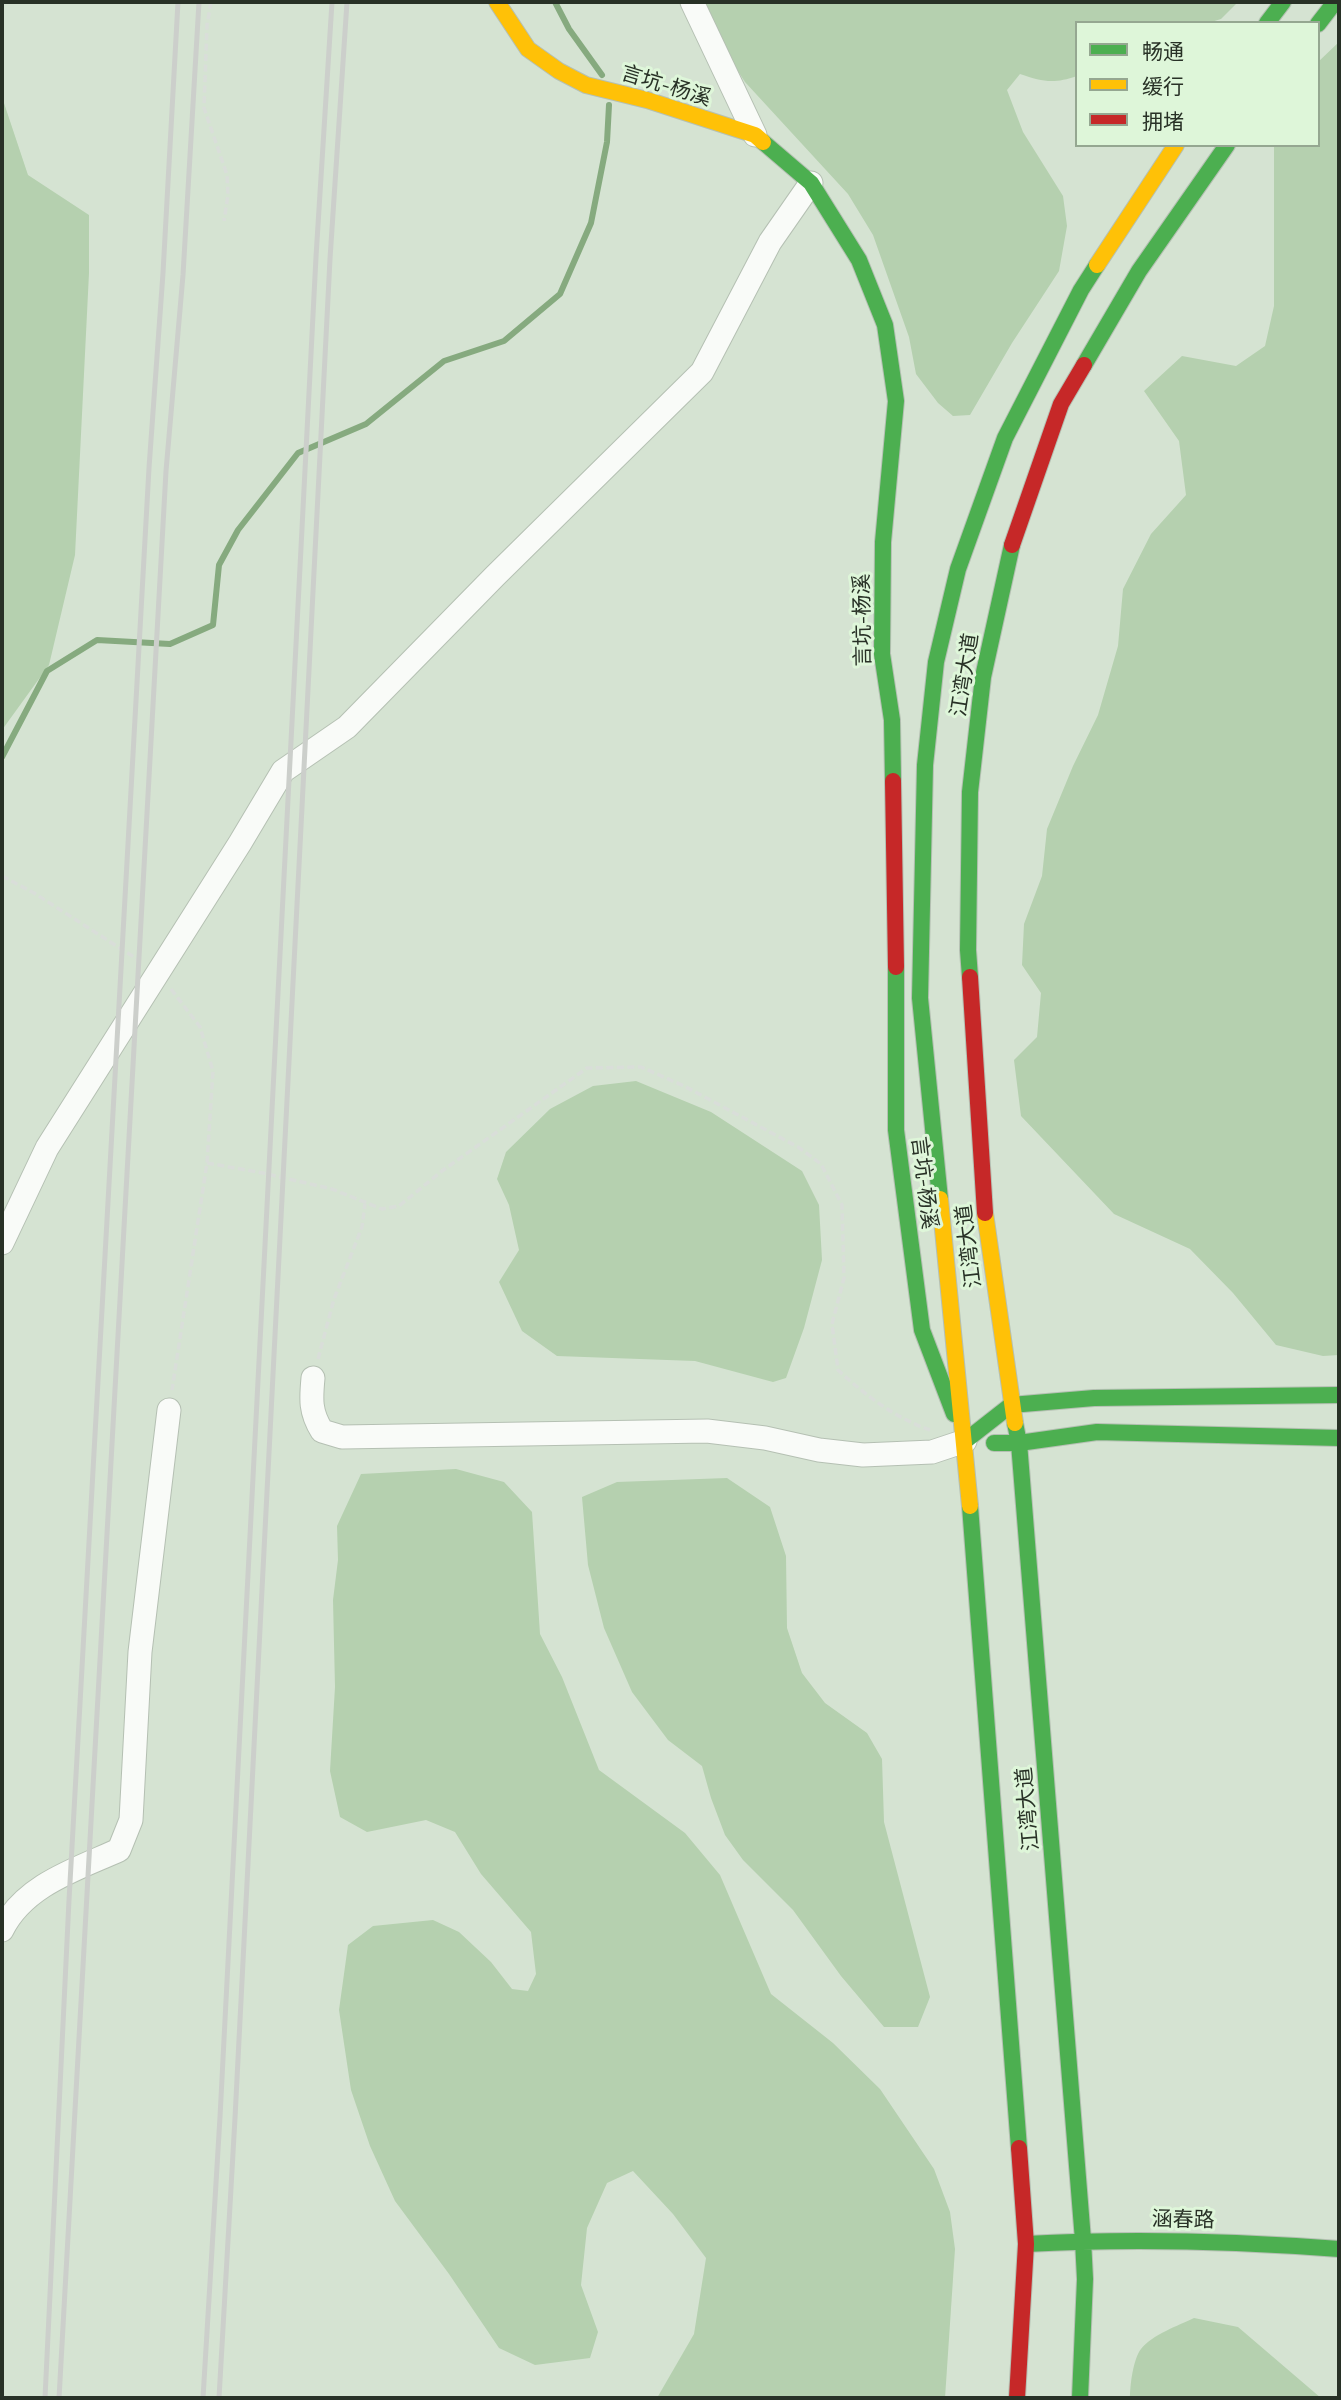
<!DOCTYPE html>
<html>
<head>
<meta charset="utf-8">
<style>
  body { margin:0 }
  #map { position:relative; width:1341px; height:2400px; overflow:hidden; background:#d5e3d2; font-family:Mulish,"Noto Sans SC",sans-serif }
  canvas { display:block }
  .frame { position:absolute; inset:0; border:4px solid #283126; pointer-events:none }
  .legend { position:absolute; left:1075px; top:21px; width:245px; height:126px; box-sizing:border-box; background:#def6d9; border:2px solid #95a791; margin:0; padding:9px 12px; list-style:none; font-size:21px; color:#283126 }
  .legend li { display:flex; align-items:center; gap:14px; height:35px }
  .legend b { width:35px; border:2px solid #95a791 }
</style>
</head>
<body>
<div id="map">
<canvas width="1341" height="2400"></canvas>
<div class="frame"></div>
<ul class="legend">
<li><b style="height:9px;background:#4caf50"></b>畅通</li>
<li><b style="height:9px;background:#ffc107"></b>缓行</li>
<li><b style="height:9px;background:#c62828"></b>拥堵</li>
</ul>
</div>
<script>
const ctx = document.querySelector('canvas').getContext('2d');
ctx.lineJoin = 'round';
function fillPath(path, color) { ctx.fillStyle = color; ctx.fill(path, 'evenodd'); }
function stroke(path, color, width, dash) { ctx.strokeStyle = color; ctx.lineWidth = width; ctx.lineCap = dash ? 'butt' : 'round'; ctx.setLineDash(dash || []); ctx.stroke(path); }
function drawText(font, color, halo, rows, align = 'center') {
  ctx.font = font + ' Mulish,"Noto Sans SC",sans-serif'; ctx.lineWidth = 6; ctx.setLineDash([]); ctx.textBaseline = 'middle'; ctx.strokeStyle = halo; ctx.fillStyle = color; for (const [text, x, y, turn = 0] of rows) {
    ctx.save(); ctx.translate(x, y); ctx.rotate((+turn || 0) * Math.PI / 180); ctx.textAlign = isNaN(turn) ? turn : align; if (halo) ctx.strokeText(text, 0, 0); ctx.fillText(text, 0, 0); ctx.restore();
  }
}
fillPath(new Path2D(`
  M700,2H1238L1221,19L1208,23H1077V76C1054,84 1043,82 1020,74L1007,90L1023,132L1063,196L1067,226L1059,271L1012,343L970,415L953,416L938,403L916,374L909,337L873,235L848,194L745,82L715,36Z
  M1339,42V1355L1323,1356L1276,1345L1233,1293L1190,1249L1114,1214L1021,1116L1014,1060L1037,1037L1041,993L1022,965L1024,924L1042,876L1047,829L1073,766L1098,715L1118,646L1123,589L1151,534L1186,495L1179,441L1144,391L1182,356L1236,366L1265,346L1274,306V145H1318V62Z
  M2,97L28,175L89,215V273L75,555L49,665L2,730Z
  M636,1081L711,1112L802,1171L819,1205L822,1260L804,1328L786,1378L773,1382L695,1361L557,1356L522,1331L499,1282L519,1250L509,1205L497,1179L506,1152L550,1109L593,1086Z
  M456,1469L504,1482L532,1512L540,1634L562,1677L599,1770L685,1833L720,1875L771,1994L833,2043L880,2089L934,2169L950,2212L955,2249L945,2398H657L694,2334L706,2258L673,2214L633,2171L607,2183L587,2228L581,2285L598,2332L590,2358L535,2365L499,2348L449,2274L395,2201L370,2146L351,2090L339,2010L348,1945L373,1926L433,1920L459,1932L491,1962L512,1989L528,1991L536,1974L531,1932L481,1874L455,1832L426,1820L367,1832L340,1817L330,1771L335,1687L333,1600L338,1560L337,1526L361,1474Z
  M727,1478L770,1507L786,1556L787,1628L802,1673L825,1703L867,1733L882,1759L884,1822L930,1997L918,2027H884L841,1976L793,1910L743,1860L725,1835L711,1798L702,1766L668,1740L632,1692L604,1628L588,1565L582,1497L617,1482Z
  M1194,2318L1238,2327L1321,2398H1130C1130,2386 1133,2359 1141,2349C1153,2334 1178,2326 1194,2318Z`), '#b5d0af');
stroke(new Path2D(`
  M555,2L569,29L602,75
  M2,757L47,671L97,640L170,644L213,625L219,565L238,530L298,453L366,424L444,361L504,341L560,294L591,223L607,142L609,105`), '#86aa7f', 6);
const street = new Path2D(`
  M692,2L755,135
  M2,1243L47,1148L240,843L283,771L347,727L495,576L702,372L770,242L811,183
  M313,1378C311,1399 310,1412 322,1431L342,1437L707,1431L765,1438L819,1450L863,1455L932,1452L965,1441
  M2,1930C24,1885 77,1869 119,1850L131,1820L140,1652L169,1410`);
const fast = new Path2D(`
  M1267,23L1283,2
  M1318,24L1335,2
  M763,142L811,183L859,260L885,325L896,401L883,542L882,654L892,720L893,781
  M1084,365L1139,271L1227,145
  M896,967V1130L922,1330L954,1414
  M970,977L968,950L970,792L983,677L1012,545
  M940,1199L920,998L925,765L936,662L958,569L1005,438L1081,290L1097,265
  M1015,1423L1019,1443L1083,2240L1085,2279L1080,2398
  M965,1441L1011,1405L1094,1398L1339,1395
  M994,1443H1019L1097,1432L1339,1438
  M970,1506L1019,2148
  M1026,2244C1131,2238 1235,2241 1339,2249`);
const slow = new Path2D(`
  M497,2L528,49L559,71L586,85L647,100L755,135L763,142
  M1097,265L1176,145
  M940,1199L970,1506
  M985,1213L1015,1423`);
const jam = new Path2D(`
  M1012,545L1061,404L1084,365
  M893,781L896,967
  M970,977L985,1213
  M1017,2398L1026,2244L1019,2148`);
stroke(street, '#b5c0b3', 25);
stroke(fast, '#b5c0b3', 18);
stroke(slow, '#b5c0b3', 18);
stroke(jam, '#b5c0b3', 18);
stroke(new Path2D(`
  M211,2L207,25L204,108L227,175L228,195L224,221
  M2,876L34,893L140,961
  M171,989L200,1027L213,1071L207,1163L172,1390
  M207,1163L263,1173L332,1189L382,1209L399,1206L442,1171L587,1068L641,1067L684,1086L798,1147L821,1164L842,1205L844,1278L832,1324L838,1370C865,1395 895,1418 930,1430
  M318,1359L334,1299L362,1227L365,1204`), '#d9ded9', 3.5, [7, 3.5]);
stroke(street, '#f9fbf8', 23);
stroke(fast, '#4caf50', 16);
stroke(slow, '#ffc107', 16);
stroke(jam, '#c62828', 16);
stroke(new Path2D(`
  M45,2398L69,1900L149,468L163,273L178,2
  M59,2398L166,471L183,275L199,2
  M203,2398L220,2117L316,257L332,2
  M219,2398L235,2118L330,259L347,2`), '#cccfcb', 5);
drawText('21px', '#283126', '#def6d9', [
  ["言坑-杨溪",666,86,17],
  ["言坑-杨溪",863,620,-91],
  ["江湾大道",965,675,-81],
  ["言坑-杨溪",924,1183,83],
  ["江湾大道",969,1246,-97],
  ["江湾大道",1028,1809,-95],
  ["涵春路",1183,2220,1]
]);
</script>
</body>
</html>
